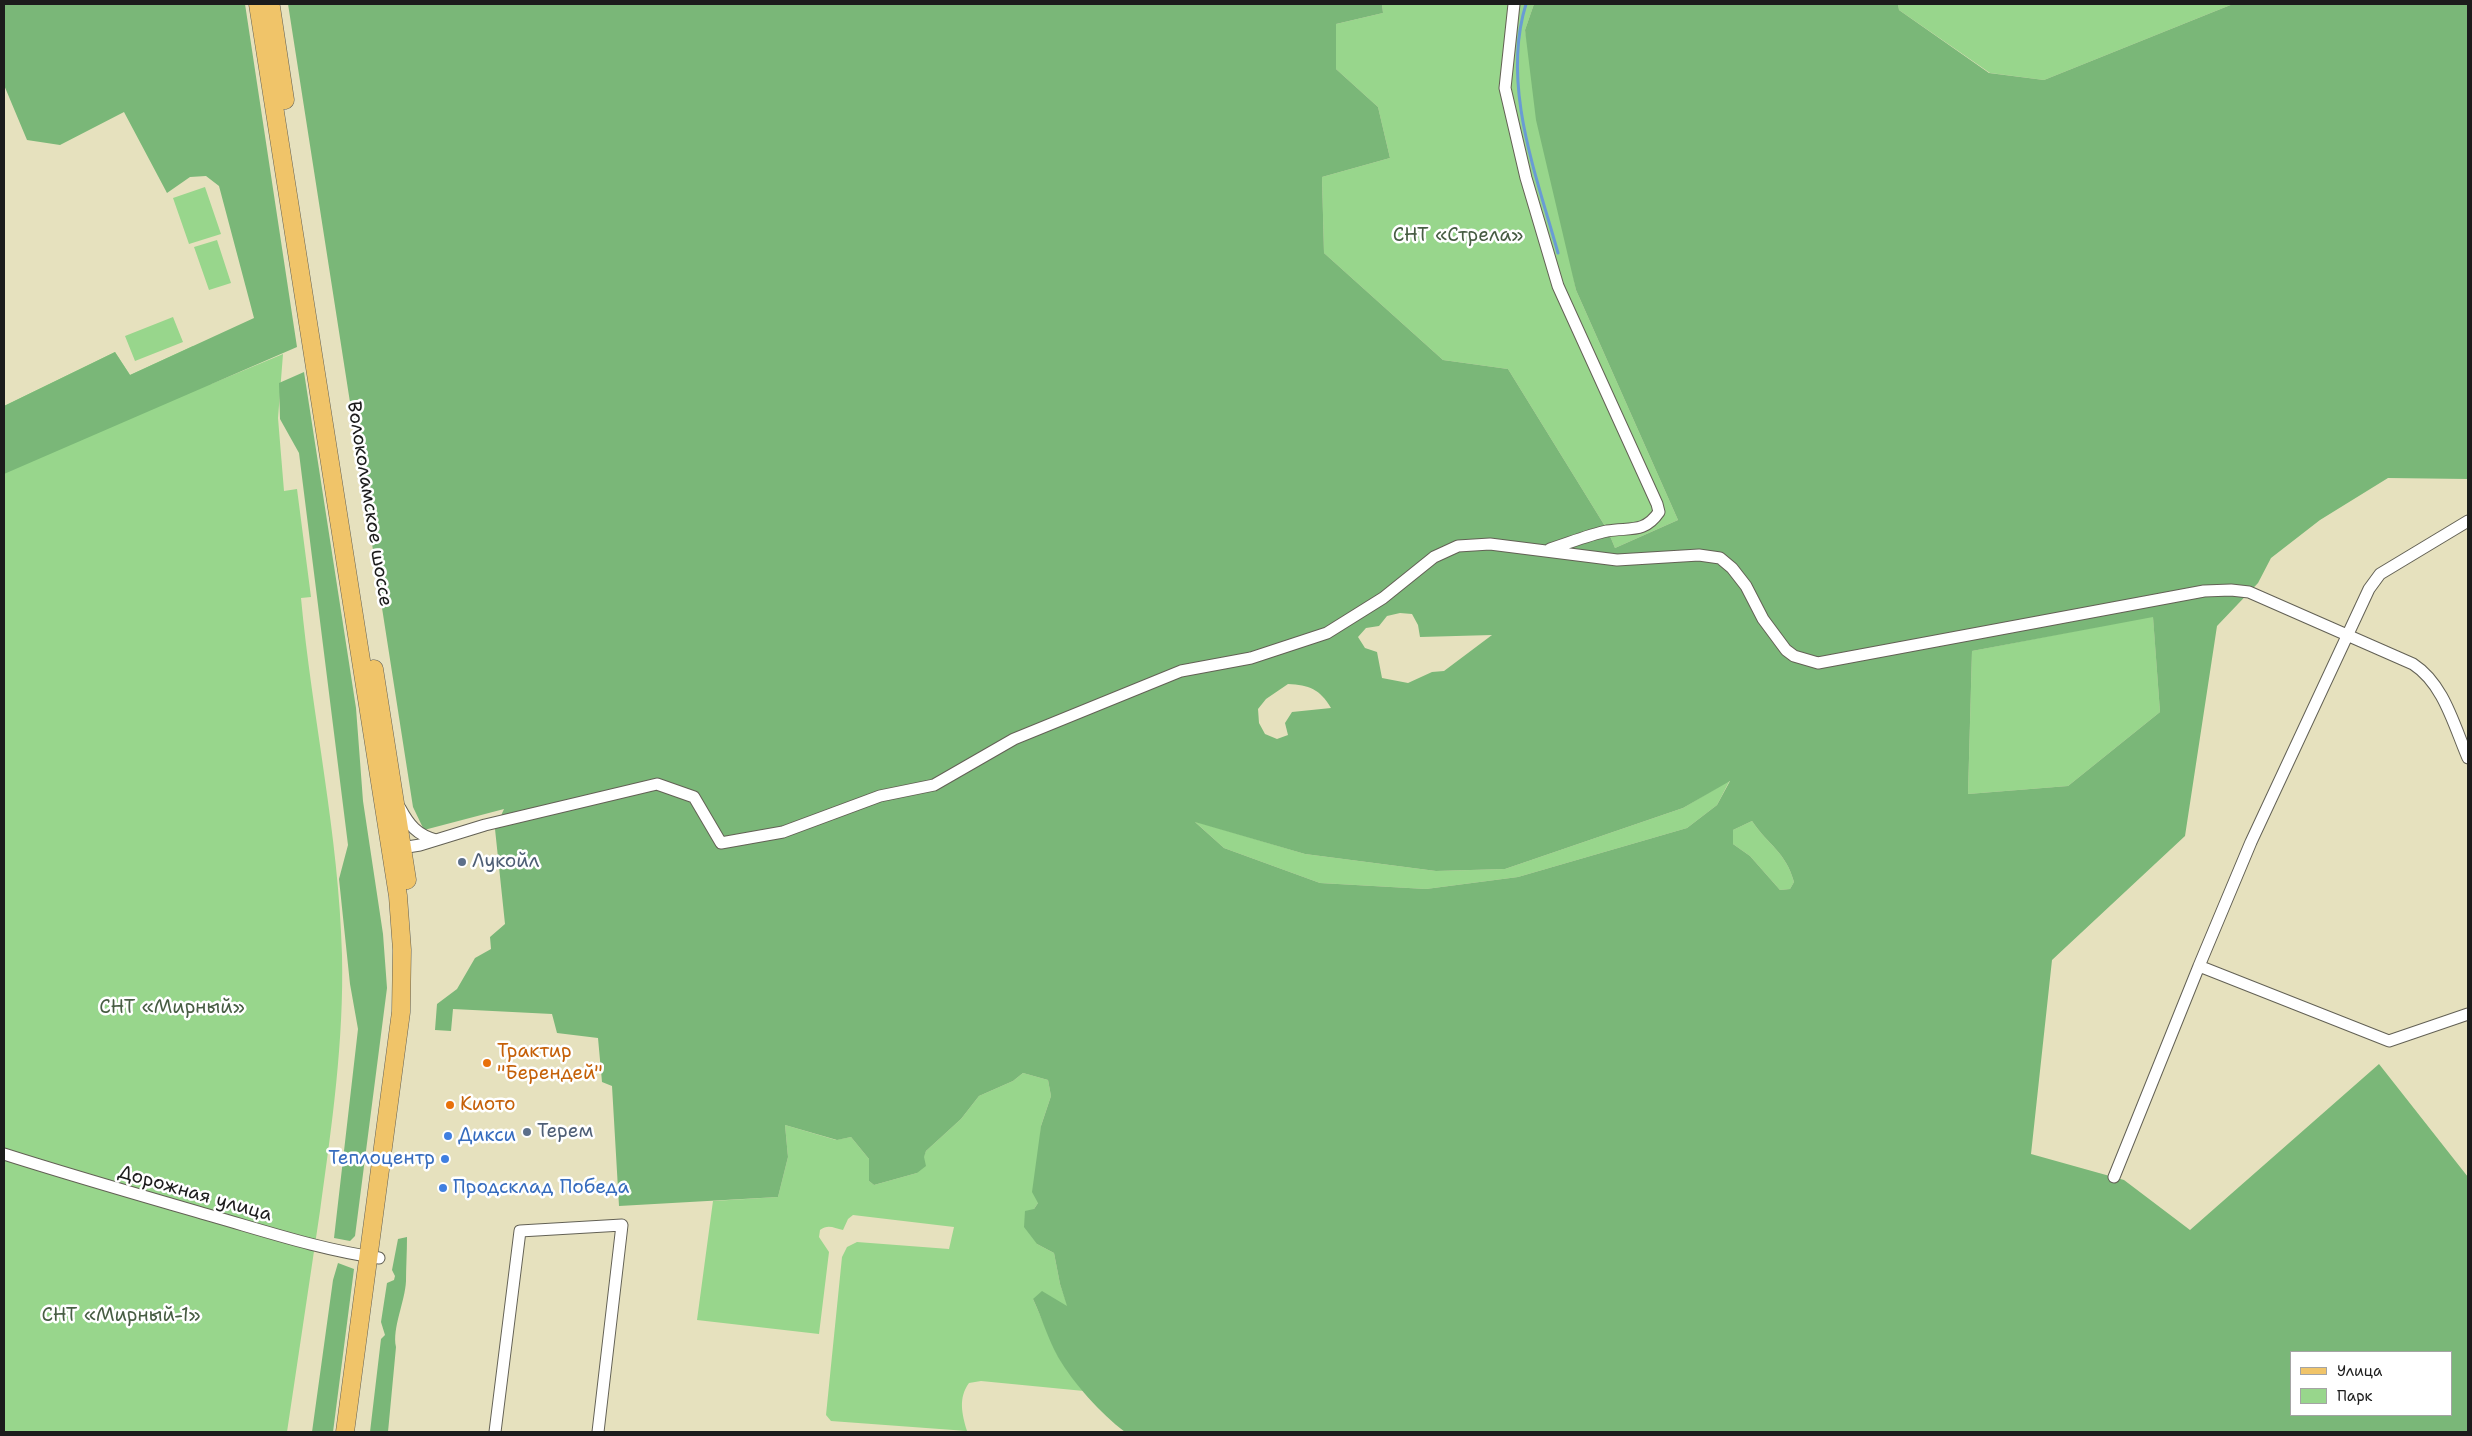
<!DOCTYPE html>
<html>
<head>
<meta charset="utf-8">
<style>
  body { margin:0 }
  #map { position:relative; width:2472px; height:1436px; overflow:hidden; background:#e6e1be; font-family:"Shantell Sans",sans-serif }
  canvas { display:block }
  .frame { position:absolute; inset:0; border:5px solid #1c1c1c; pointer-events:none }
  .legend { position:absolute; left:2290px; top:1351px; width:162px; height:65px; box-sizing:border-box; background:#fff; border:1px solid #a4a4a4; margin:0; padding:6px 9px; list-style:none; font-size:15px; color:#1c1c1c }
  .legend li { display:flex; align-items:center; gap:10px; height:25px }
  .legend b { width:25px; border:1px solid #a4a4a4 }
</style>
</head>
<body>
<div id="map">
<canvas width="2472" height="1436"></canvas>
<div class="frame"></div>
<ul class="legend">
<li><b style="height:6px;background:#f0c469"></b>Улица</li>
<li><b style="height:14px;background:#98d68c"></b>Парк</li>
</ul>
</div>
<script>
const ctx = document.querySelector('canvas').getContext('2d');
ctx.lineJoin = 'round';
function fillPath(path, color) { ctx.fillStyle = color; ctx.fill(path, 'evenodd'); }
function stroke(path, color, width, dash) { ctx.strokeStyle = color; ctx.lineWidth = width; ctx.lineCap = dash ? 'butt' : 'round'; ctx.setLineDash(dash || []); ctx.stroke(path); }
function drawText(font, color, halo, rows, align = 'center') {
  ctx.font = font + ' "Shantell Sans",sans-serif'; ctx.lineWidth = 5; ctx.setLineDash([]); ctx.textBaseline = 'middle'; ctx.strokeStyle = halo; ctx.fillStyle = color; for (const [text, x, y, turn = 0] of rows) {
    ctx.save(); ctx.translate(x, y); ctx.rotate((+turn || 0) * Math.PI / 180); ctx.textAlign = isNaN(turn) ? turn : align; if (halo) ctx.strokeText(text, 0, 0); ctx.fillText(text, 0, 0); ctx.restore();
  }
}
fillPath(new Path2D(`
  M1382,4H1534L1525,30L1576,290L1678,520L1615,548L1608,531L1508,369L1443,360L1324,253L1322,177L1390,158L1378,107L1336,69V24L1383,13Z
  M1898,4H2233L2044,80L1990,73L1899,10Z
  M205,187L221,234L189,244L173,198Z
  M217,240L231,283L209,290L194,247Z
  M173,317L183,342L135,361L125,336Z
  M193,346L211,384L283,354L278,418L284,491L297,489L311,597L301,598C312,717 339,835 342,955C344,1041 332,1125 320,1211C309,1285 298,1358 287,1432H4V406L115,352L130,375Z
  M2153,616L2160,712L2068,786L1968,794L1972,651Z
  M1730,780L1717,805L1687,828L1518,877L1426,889L1320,883L1224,848L1194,821L1305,854L1436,871L1505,869L1683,808Z
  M1752,821C1768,845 1786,852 1794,882L1790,889L1780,890L1750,856L1733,844V830Z
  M1023,1073L1048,1080L1051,1096L1041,1126L1038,1203L1034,1209L1037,1244L1054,1253L1060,1284L1068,1307L1033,1299L1058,1356L1084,1391L981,1381L969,1383C958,1398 962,1414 967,1431L831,1421L826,1415L842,1257L847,1247L857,1242L949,1249L954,1227L853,1215L848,1219L843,1230C834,1228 828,1224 820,1230L819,1237L829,1252L819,1334L697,1320L713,1201L778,1197L788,1157L785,1125L836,1140L851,1137L869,1159V1181L874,1185L917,1173L926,1151L961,1119L979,1096L1013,1081Z`), '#98d68c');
fillPath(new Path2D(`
  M4,4H245L297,347L4,474V406L115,352L130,375L254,318L219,186L206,176L190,177L167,193L124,112L60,145L27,140L4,85Z
  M288,4H1382L1383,13L1336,24V69L1378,107L1390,158L1322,177L1324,253L1443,360L1508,369L1608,531L1615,548L1678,520L1576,290L1536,120L1525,30L1534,4H1898L1899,10L1989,73L2044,80L2233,4H2468V479L2388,478L2320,520L2271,558L2258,583L2217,626L2185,836L2052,960L2031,1154L2124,1180L2190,1230L2379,1064L2468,1177V1432H1125C1100,1413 1074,1384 1058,1357C1048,1339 1042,1318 1033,1299L1042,1291L1067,1306L1060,1284L1054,1253L1037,1244L1024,1227L1025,1211L1034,1209L1038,1203L1032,1192L1041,1126L1051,1096L1048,1080L1023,1073L1013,1081L979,1096L961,1119L926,1151L924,1157L926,1166L917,1173L874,1185L869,1181V1159L851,1137L837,1140L785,1125L788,1157L778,1197L619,1206L612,1086L602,1082L598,1038L557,1033L552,1014L453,1009L451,1031L435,1030L437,1004L457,989L475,958L491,949L490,937L505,924L495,829L504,809L424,830L413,807ZM1400,613L1412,614L1418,625L1420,637L1492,635L1444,671L1432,672L1408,683L1382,678L1377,652L1365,648L1358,637L1366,628L1379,626L1387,616ZM2153,617L2160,712L2068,786L1968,794L1972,651ZM1288,684C1309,685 1320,689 1331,708L1292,712L1285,723L1288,735L1277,739L1265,734L1259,723L1258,709L1266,699ZM1730,781L1717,805L1687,828L1518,877L1426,889L1320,883L1224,848L1195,822L1305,854L1436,871L1505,869L1683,808ZM1752,821C1768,845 1786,852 1794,882L1790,889L1780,890L1750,856L1733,844V830ZM2291,1352H2451V1415H2291Z
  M304,372L356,708L363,801L383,934L387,988L355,1236L350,1241L334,1238L358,1029L350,984L339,879L348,845L299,453L280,419L279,383Z
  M407,1237C407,1252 406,1267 406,1281C405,1302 392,1328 396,1347L388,1432H370L381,1339L385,1335L381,1322L387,1283L394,1280L395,1276L392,1270L398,1239Z
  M338,1263L354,1269L333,1432H312L333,1280Z`), '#7ab778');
stroke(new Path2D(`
  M1526,4C1501,85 1536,174 1558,253`), '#699cd4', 3);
const street = new Path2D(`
  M1514,4L1505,88L1526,178L1558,286L1657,504L1659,512C1644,534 1629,527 1607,531C1588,535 1569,543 1550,549
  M400,808C409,825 417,835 436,840
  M395,849L420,845L485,825L657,784L694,797L721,843L783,832L880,796L934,785L1014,739L1181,671L1251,658L1327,633L1383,598L1434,557L1458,546L1490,544L1617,560L1699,555L1720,558L1732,568L1746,586L1763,619L1786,650L1794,656L1818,663L2204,591L2231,590L2249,592L2413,664C2444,684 2454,726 2468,758
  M2199,966L2251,842L2369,589L2380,574L2468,521
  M4,1154C73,1176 143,1196 212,1216C268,1232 322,1250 379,1258
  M2114,1177L2199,966L2389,1041L2468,1014
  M495,1432L520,1231L622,1225L598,1432`);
const primary = new Path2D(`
  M258,4L398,896L402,950L401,1012L345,1432
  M271,7L285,100
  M374,669L407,880`);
stroke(street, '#636155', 13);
stroke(primary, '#636155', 19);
stroke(street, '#fff', 11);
stroke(primary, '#f0c469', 18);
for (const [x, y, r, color] of [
  [462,862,5,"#5c6f8a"],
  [487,1063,5,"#e8710a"],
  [450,1105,5,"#e8710a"],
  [527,1132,5,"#5c6f8a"],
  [448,1136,5,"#3f7fe0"],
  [445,1159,5,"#3f7fe0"],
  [443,1188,5,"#3f7fe0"]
]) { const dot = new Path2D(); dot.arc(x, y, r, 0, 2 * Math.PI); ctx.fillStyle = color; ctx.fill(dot); stroke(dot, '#fff', 2); }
drawText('19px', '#475d43', '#fff', [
  ["СНТ «Стрела»",1458,236],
  ["СНТ «Мирный»",172,1008],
  ["СНТ «Мирный-1»",121,1316]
]);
drawText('19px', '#1c1c1c', '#fff', [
  ["Волоколамское шоссе",369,504,81],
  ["Дорожная улица",195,1194,16]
]);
drawText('19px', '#4e5e75', '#fff', [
  ["Лукойл",472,862],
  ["Терем",537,1132]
], 'left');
drawText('19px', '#c56008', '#fff', [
  ["Трактир",497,1052],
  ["\"Берендей\"",497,1074],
  ["Киото",460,1105]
], 'left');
drawText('19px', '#366cbe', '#fff', [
  ["Дикси",458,1136],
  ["Теплоцентр",435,1159,"right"],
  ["Продсклад Победа",453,1188]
], 'left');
</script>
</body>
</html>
